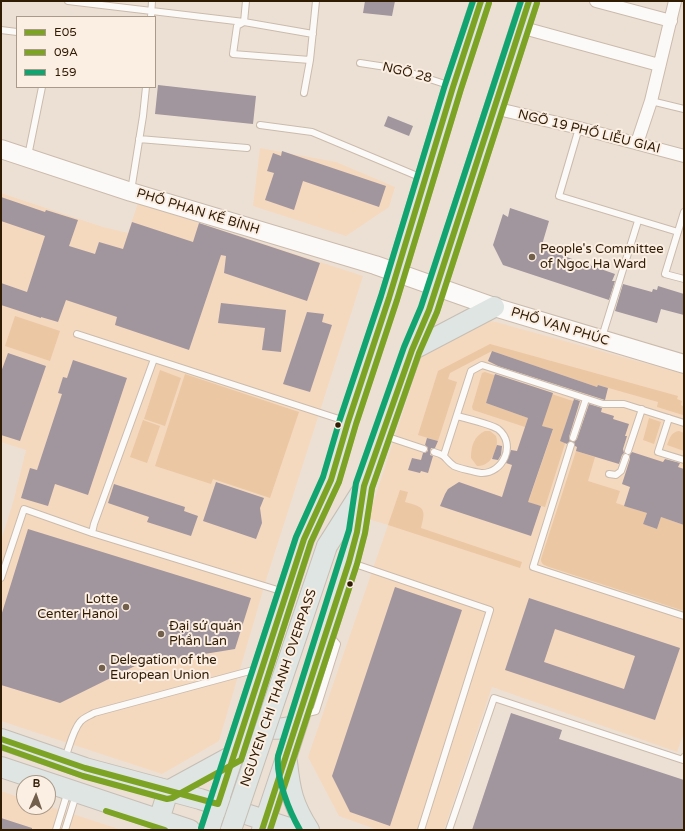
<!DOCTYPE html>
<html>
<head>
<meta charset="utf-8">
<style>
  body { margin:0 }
  #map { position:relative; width:685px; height:831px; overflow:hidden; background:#ece0d4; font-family:"Varela Round",sans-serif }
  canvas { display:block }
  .frame { position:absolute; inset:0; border:2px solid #301b03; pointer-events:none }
  .legend { position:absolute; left:16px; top:16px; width:140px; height:72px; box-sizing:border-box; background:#fbeee3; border:1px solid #aa9a89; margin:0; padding:5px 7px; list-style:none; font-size:12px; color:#301b03 }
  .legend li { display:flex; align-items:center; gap:8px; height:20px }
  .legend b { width:20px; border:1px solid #aa9a89 }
  .north { position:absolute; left:16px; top:775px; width:40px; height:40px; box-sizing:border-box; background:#fbeee3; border:1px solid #aa9a89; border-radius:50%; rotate:2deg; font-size:11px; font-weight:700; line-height:16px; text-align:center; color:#301b03 }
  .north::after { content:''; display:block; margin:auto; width:14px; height:18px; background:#72604c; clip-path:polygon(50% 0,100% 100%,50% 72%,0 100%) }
</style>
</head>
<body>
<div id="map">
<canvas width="685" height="831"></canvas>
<div class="frame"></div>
<ul class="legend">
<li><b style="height:5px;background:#7ca323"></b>E05</li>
<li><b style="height:5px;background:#7ca323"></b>09A</li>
<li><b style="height:5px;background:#11a471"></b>159</li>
</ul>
<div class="north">B</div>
</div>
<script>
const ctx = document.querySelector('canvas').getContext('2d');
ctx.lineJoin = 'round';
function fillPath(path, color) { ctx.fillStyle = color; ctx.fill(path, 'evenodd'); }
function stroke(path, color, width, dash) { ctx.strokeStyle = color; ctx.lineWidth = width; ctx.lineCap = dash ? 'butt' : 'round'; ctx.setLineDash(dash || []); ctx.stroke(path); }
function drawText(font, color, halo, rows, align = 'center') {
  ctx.font = font + ' "Varela Round",sans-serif'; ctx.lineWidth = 4; ctx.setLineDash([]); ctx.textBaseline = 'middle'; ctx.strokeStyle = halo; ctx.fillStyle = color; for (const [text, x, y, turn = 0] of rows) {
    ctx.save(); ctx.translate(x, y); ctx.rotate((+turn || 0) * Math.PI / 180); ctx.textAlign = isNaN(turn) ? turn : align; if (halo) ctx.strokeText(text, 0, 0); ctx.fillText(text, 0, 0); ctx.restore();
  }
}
fillPath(new Path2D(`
  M260,148L336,162L395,187L389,207L346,236L253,206Z
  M1,193L103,227L128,233L138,203L363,276L267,577L219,741L162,774L1,721V541L14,499L26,450L1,442Z
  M484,320L496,322L684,374V733L677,752L492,687L444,830H378L339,816L308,757L388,525L368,519L420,360L425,349Z
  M1,791L24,799V807L48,806L122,830H1Z`), '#f4d9bf');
fillPath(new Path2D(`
  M15,316L60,331L50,361L5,346Z
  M490,344L678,396L677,399L682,401L681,405L684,407L683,415L657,407L658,402L598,385L597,387L492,351L450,373L448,379L457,382L438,441L418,435L438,371Z
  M160,370L181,378L165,426L144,419Z
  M485,372L576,402L571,408L564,429L569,431L545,507L538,505L537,508L522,503L524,499L529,500L553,430L542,426L495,377L486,403L528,418L525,427L473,410L472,407L482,373Z
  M185,374L299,412L270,498L213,479L211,484L155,466Z
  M649,418L661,422L654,444L643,440Z
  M143,420L160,426L147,463L130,457Z
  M485,431H490L496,436C500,448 491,467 477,466L471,458C471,446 474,436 485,431Z
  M679,431L684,433V451L667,445C670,438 671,432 679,431Z
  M576,451L595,457L588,481L620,491L616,503L647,513L643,524L657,529L661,517L684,525V611L549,567C544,565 541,564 541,559Z
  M400,490L408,492L405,502C425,507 426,509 421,528L522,562L520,568L388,525Z`), '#ebc7a3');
fillPath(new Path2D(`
  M365,1H395L392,16L363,13Z
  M158,85L256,96L253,124L155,114Z
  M388,116L413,126L409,136L384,126Z
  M282,151L386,186L379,207L303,181L294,210L265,200L274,173L267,171L273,153L281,156Z
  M1,197L45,212L46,210L78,220L69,246L95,254L99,242L123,249L132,222L193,242L199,223L320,263L307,301L224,273L226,256L221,255L189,350L115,325L117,317L66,300L58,322L41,317V318L1,305V283L27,292L45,236L1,221Z
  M510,208L549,221L541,248L615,274L612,281H615L609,300L503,265L493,245L503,214L508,217Z
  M623,284L652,292L653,289L657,290L658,286L684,294V315L661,309L657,323L615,311Z
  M221,303L286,310L281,352L262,350L265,328L218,323Z
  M307,312L324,314L322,322L332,325L310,392L283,384Z
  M492,351L597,387L598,385L608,388L605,400L498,366L488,361Z
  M8,353L46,366L20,441L1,435V372Z
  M73,360L127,378L88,495L55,484L48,506L21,498L30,468L37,470L62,394L58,393L63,377L67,378Z
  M495,374L553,393L542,426L553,429L528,502L541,506L531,536L440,506L445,494L448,489L459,482L502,497L512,465L506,463L511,450L517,451L528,418L486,403Z
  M574,399L580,401L569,437L570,441L567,444L560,441Z
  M589,404L602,408L601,412L614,416L613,419L629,424L625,436H627L623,449L624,453L622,455L619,464L576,451L577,447L575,446L574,442L577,439Z
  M427,438L438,441L435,448H431L430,451V455L433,456L428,473L421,471L420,473L408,470L412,458L421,460L423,453H425L428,451V448L425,445Z
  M497,445L502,446L501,455L498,460L492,459Z
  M632,452L663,462L665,459L680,463L678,467L684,469V525L661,517L657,529L643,524L647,513L624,506L630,487L622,484L630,459V455Z
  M216,482L264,498L260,508L262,523L256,539L203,521Z
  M114,484L185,507L184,511L198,516L191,536L147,522L149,517L108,503Z
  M28,529L251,598L235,649L137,665L60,703L1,685V616Z
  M395,587L462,610L390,826L350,812L332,776Z
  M529,598L680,648L655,720L505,670ZM555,629L635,656L624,689L544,662Z
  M511,713L562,730L559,739L684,780V830H472Z
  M1,818L32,828V830H1Z`), '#a1959e');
const lane = new Path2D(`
  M68,1L244,22L313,34
  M246,1L244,22L237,26L233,54L310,60L316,1
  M151,17L152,1
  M1,30L17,32
  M360,63L399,69L451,86
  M304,93L310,60
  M651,101L684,109
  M260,125L312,132L422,178
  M579,128L559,196L678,232
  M139,139L247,148
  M28,156L42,87
  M131,191L143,116L146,87
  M684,212L665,274L684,279
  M77,334L345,421
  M602,337L638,221
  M669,418L658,452L684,460
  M385,436L424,449
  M573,438L586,399
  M571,445L533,567L684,616
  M628,451L642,409
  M434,452C448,456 444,459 454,466C458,468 475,472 481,473C503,474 517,444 498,429C492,425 465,418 457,416
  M444,455L471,371L482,365L603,404H624L684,423
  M609,474L616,475L621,471L626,457
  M92,533L94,524L154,359
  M352,563L490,610L421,830
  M1,578L24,509L92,533L284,592
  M304,714L316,711L337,644L329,635
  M65,758C69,748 73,730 80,722C83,718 89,716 94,713L257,669
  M56,830L68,791
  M65,830L76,795
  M449,830L494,698L683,760L684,757`);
const street = new Path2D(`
  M596,1L671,21
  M520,27L659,65
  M494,108L579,128L684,156
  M637,143L651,101L675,1`);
const secondary = new Path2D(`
  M1,149L131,192L375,265L494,307L684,364`);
const primary = new Path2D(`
  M412,350L494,307
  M327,546L360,494
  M252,718C263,733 280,729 296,726
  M1,739L85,768L200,799L295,830
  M287,762C290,791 293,805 309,830
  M1,767L190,830
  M163,830L159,820L168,791L234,755
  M209,830L304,539L331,480L348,422L389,298L453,87L481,1
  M262,830L286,758L349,562L357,532L364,486L412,350L429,310L529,1`);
stroke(lane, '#cbbbab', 8);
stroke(street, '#cbbbab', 14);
stroke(secondary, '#cbbbab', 20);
stroke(primary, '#c6beb4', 22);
stroke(lane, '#fcfaf9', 6);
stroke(street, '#fcfaf9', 12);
stroke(secondary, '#fcfaf9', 18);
stroke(primary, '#dee5e2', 20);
const primaryBridge = new Path2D(`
  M231,830L327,546`);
stroke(primaryBridge, '#c6beb4', 22, []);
stroke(primaryBridge, '#dee5e2', 20);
stroke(new Path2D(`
  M1,739L85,768L218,804L304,539L331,480L348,422L389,298L453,87L481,1
  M262,830L349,562L357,532L364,486L412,350L429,310L529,1`), '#7ca323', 6);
stroke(new Path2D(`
  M1,747L83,776L167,799L172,798L241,760L311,542L339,482L356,424L397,300L461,89L489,3
  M106,811L165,830
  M270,830L357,564L365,533L372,488L419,353L437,312L537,3`), '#7ca323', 6);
stroke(new Path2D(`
  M201,828L296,537L323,477L340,419L381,296L445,85L473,1
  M300,830C289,811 276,778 278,756L349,530L356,483L404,347L421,307L521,1`), '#11a471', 6);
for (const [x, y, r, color] of [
  [532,257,4,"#72604c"],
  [338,425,3.5,"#301b03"],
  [350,584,3.5,"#301b03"],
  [126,607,4,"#72604c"],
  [161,634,4,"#72604c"],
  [102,668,4,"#72604c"]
]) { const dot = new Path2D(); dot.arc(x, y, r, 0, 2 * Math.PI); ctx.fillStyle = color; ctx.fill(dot); stroke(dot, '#fbeee3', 1.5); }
drawText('13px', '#301b03', '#fbeee3', [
  ["NGÕ 28",407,73,14],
  ["NGÕ 19 PHỐ LIỄU GIAI",589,132,14],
  ["PHỐ PHAN KẾ BÍNH",198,212,17],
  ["PHỐ VẠN PHÚC",560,327,17],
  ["NGUYEN CHI THANH OVERPASS",279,688,-71]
]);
drawText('13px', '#301b03', '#fbeee3', [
  ["People's Committee",540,250],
  ["of Ngoc Ha Ward",540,265],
  ["Lotte",118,600,"right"],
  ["Center Hanoi",118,615,"right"],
  ["Đại sứ quán",169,627],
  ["Phần Lan",169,642],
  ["Delegation of the",110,661],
  ["European Union",110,676]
], 'left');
</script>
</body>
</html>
